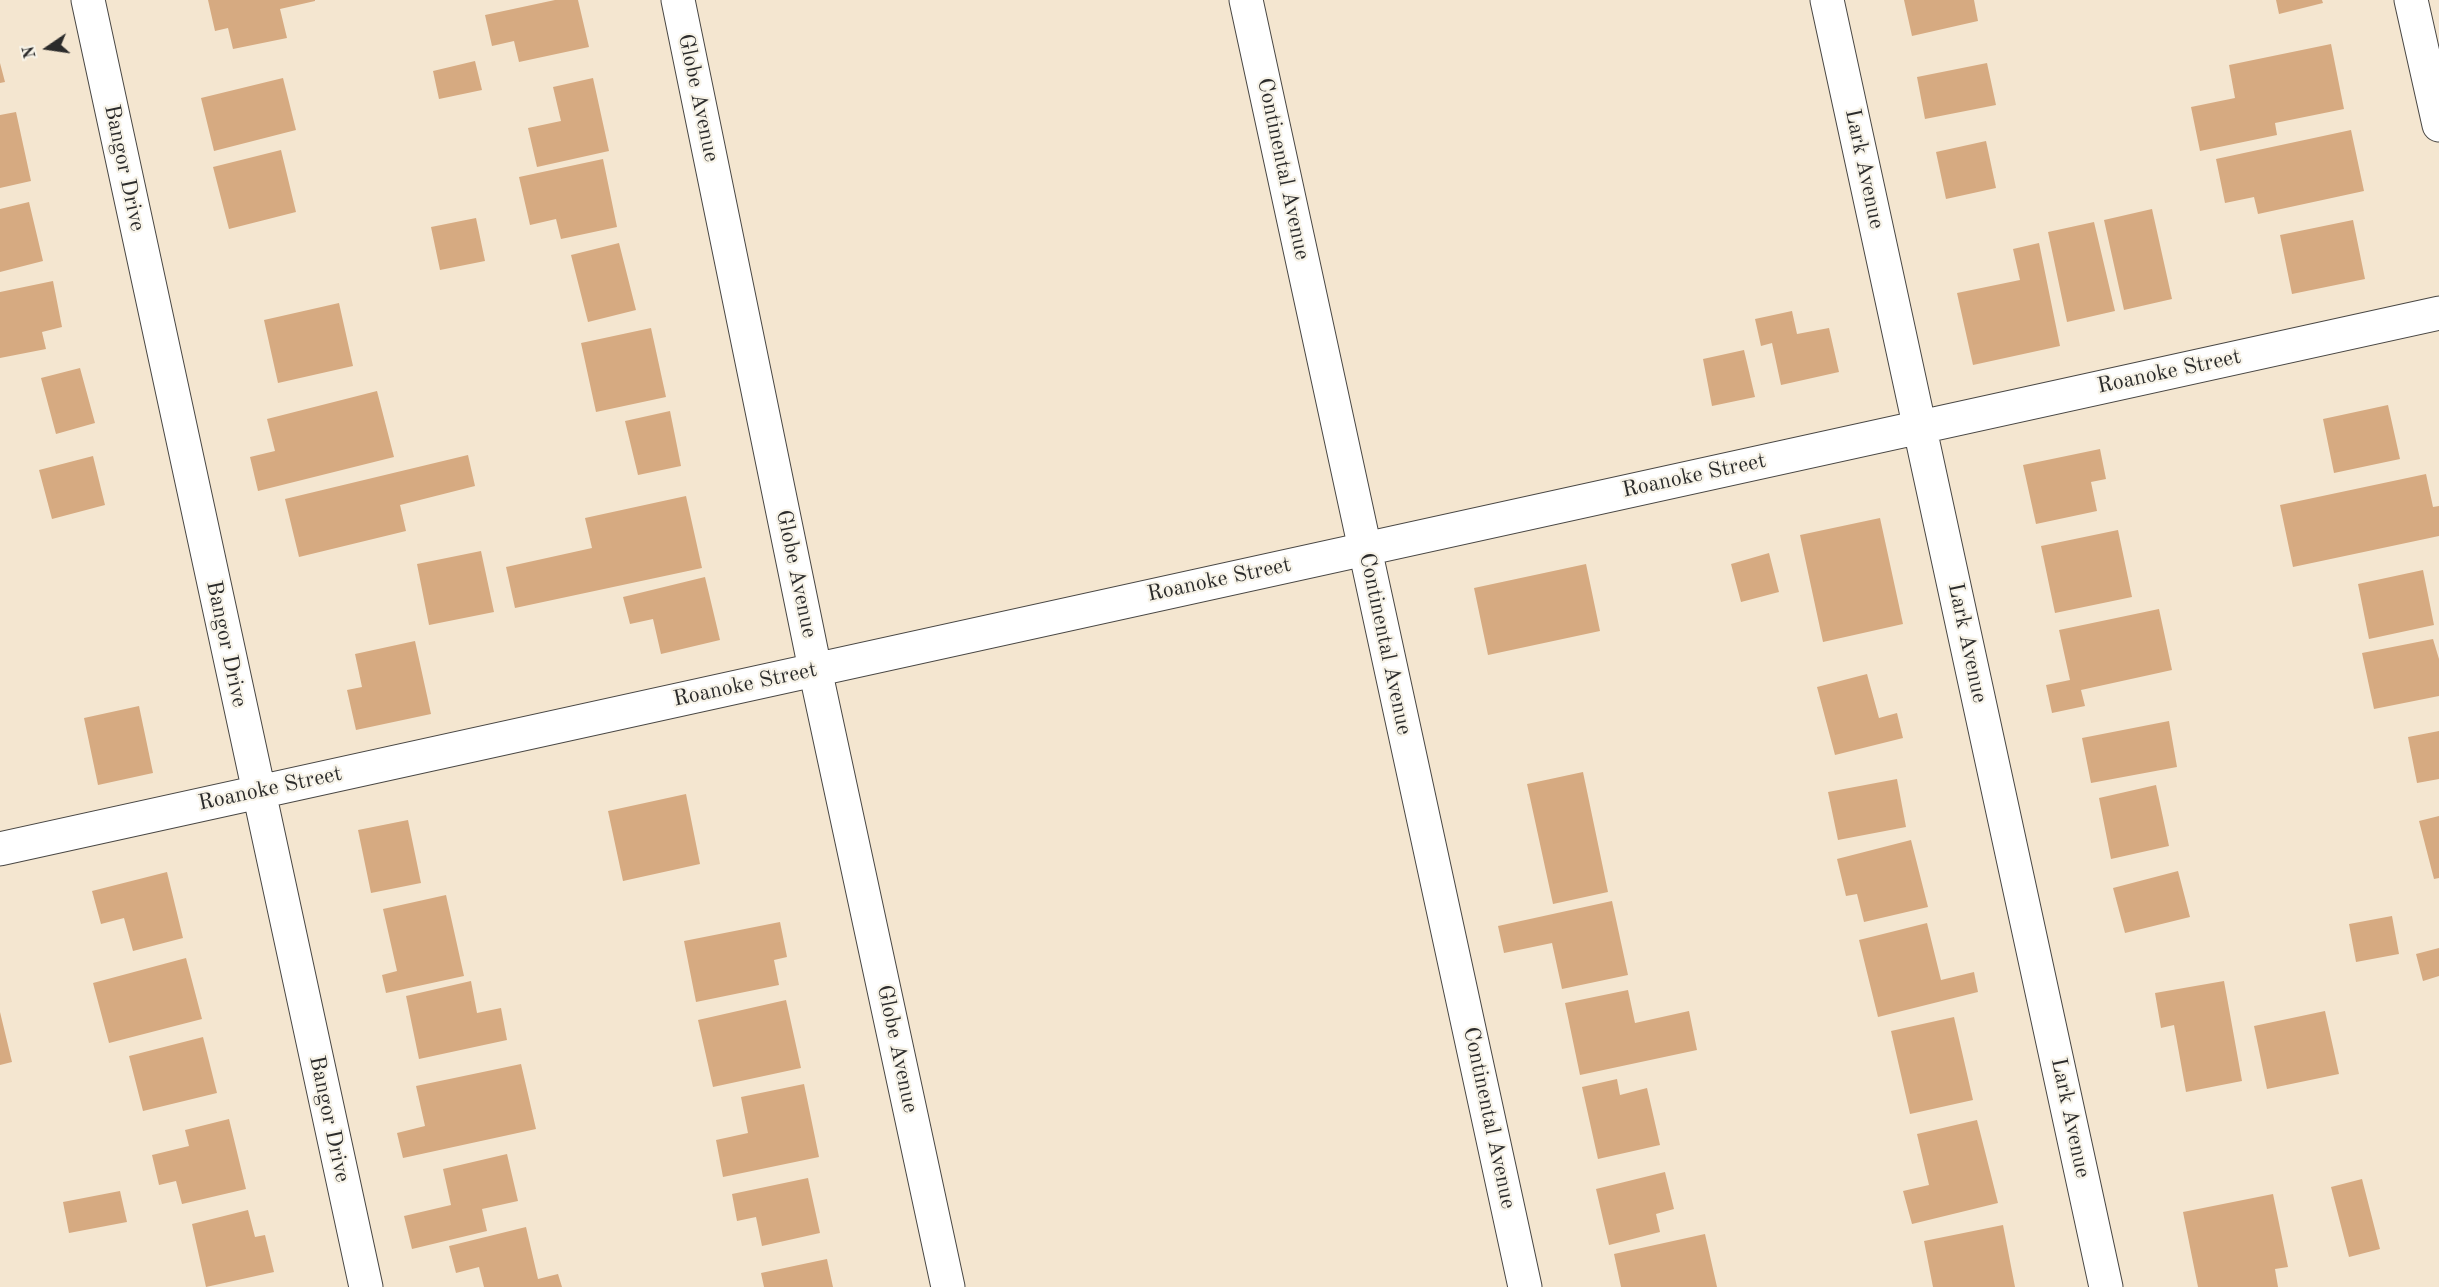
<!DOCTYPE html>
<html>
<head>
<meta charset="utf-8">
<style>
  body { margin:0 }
  #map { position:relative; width:2439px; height:1287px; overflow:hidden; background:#f4e6d0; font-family:"Old Standard TT",serif }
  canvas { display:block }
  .north { position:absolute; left:18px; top:18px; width:60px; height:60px; -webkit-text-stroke:4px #f7f3e8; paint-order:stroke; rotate:257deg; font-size:16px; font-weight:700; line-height:24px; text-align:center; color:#2b2b2b }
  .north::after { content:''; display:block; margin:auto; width:21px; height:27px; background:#2b2b2b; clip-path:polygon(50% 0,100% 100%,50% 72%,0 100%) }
</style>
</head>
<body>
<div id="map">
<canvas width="2439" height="1287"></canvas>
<div class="north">N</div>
</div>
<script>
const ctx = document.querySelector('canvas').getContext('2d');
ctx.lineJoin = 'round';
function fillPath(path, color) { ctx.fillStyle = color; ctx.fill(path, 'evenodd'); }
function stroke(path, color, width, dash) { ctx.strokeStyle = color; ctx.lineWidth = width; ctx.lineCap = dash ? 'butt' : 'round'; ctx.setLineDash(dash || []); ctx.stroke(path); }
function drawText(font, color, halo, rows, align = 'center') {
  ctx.font = font + ' "Old Standard TT",serif'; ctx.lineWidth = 4.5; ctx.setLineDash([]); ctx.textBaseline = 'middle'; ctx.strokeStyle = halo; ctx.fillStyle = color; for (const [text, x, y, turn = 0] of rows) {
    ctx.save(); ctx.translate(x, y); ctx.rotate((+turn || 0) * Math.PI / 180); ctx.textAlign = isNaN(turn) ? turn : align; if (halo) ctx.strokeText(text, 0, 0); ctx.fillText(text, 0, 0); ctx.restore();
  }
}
fillPath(new Path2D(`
  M208,0H315V1L280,9L287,38L233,49L228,28L215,31Z
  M555,0H578L589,47L519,62L514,41L492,46L485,15Z
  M1904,0H1974L1978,21L1912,36Z
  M2276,0H2322L2323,3L2279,14Z
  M2331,44L2344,109L2275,123L2277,135L2200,151L2191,107L2235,98L2229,65Z
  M475,61L482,90L439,99L433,71Z
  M0,63L5,82L0,83Z
  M1987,63L1996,105L1925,119L1917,77Z
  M283,78L296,130L214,151L201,98Z
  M593,78L609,151L537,167L528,128L561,121L553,87Z
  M16,112L31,181L0,188V115Z
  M2351,130L2364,191L2258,214L2254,197L2225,203L2216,159Z
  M1986,141L1996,188L1946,199L1936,152Z
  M281,150L296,212L229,229L213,167Z
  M603,159L617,227L561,239L556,219L530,225L519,177Z
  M29,202L43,261L0,272V209Z
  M2152,209L2172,299L2124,310L2104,220Z
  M476,218L485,261L440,270L431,227Z
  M2353,220L2365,279L2292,294L2280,235Z
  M2094,222L2115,311L2067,322L2048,232Z
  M619,243L636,310L588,322L571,255Z
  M2039,243L2060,346L1973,365L1957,293L2020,280L2013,249Z
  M53,281L62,327L42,332L46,349L0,358V292Z
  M339,303L353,366L278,383L264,320Z
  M1792,311L1797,334L1829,328L1839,372L1781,385L1772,343L1761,346L1755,319Z
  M651,328L666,397L596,412L581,343Z
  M1744,350L1755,397L1712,406L1703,359Z
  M80,368L95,423L56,434L41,378Z
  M377,391L394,457L258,491L250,457L275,451L267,419Z
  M2388,405L2400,459L2334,473L2323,419Z
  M670,411L681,466L638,475L625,421Z
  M2100,449L2106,479L2091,482L2097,511L2036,524L2023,465Z
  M468,455L475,486L400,505L406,531L299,557L285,499Z
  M93,456L105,505L52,519L39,470Z
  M2426,474L2433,507L2439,506V536L2293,567L2280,505Z
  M686,496L702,568L515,608L506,567L592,548L585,518Z
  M1880,518L1903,624L1823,642L1800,535Z
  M2118,530L2132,597L2055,613L2041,546Z
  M481,551L494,612L429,625L417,564Z
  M1769,553L1779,592L1741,602L1731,564Z
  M1586,564L1600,631L1488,655L1474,588Z
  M2423,570L2434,625L2369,639L2358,584Z
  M705,577L720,640L661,654L653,619L630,624L623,597Z
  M2159,609L2172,670L2081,690L2085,706L2052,713L2046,685L2070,680L2059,630Z
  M2433,639L2439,659V696L2374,709L2362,653Z
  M415,641L431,714L356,730L347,690L362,687L355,654Z
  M1867,674L1879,718L1897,713L1903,738L1835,755L1817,687Z
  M139,706L153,773L98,785L84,718Z
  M2169,721L2177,767L2091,783L2082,738Z
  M2439,731V779L2417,783L2408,737Z
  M1583,772L1608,892L1553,904L1527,784Z
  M1897,779L1906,827L1838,840L1828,792Z
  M2156,785L2169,846L2111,859L2099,798Z
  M686,794L700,864L623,881L608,811Z
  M2439,816V878L2434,879L2419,821Z
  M408,820L421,883L371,893L358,830Z
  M1911,840L1928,907L1864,922L1857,894L1846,896L1837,859Z
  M2178,871L2190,917L2125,933L2113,888Z
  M167,872L183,938L133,951L124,918L101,924L92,891Z
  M446,895L464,976L386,993L382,975L397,971L383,909Z
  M1612,901L1628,975L1562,989L1552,943L1504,953L1498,926Z
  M2392,916L2399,954L2356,962L2349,924Z
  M780,922L787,957L774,960L779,985L696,1002L684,941Z
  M1927,923L1941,980L1974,972L1978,992L1878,1017L1859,940Z
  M2439,948V976L2423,981L2416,954Z
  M186,958L202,1019L109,1043L93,983Z
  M471,981L477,1013L501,1008L507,1040L419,1059L406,996Z
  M2224,981L2242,1081L2186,1092L2174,1025L2161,1028L2155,993Z
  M1628,990L1635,1023L1689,1011L1697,1050L1580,1075L1565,1003Z
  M786,1000L801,1068L713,1087L698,1020Z
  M2325,1011L2339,1074L2267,1089L2254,1026Z
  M0,1012L12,1062L0,1065Z
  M1954,1017L1973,1100L1910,1114L1891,1031Z
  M203,1037L217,1093L143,1111L129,1056Z
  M521,1064L536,1129L403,1158L397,1133L425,1126L416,1086Z
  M1617,1079L1620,1095L1647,1088L1660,1145L1598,1159L1582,1087Z
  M804,1084L819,1157L723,1177L716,1140L748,1133L741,1097Z
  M229,1119L246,1189L182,1204L176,1181L159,1185L152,1155L189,1146L185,1130Z
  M1977,1120L1998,1203L1912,1224L1903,1191L1929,1185L1917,1134Z
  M507,1154L518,1201L482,1209L487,1231L412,1249L404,1216L451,1205L443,1169Z
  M1665,1172L1674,1209L1656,1214L1660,1232L1609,1245L1596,1189Z
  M808,1178L820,1233L762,1246L756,1217L737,1221L732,1194Z
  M2362,1179L2380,1249L2349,1257L2331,1187Z
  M120,1191L127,1222L69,1233L63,1202Z
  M2273,1194L2288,1267L2275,1269L2278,1287H2198L2183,1212Z
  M248,1210L255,1237L265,1235L274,1272L206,1287L192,1224Z
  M2003,1225L2015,1287H1933L1924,1241Z
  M526,1227L538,1279L558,1274L562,1287H484L479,1267L456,1273L449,1246Z
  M1705,1234L1717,1287H1621L1614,1254Z
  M827,1259L833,1287H764L761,1273Z`), '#d6aa81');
const street = new Path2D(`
  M88,0L366,1287
  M678,0L815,669L948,1287
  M1246,0L1525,1287
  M1827,0L2106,1287
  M2411,0L2439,125
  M0,849L2439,313`);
stroke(street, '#494744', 35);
stroke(street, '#fff', 33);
drawText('22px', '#2b2b2b', '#f7f3e8', [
  ["Globe Avenue",698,98,78],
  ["Bangor Drive",124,168,78],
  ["Continental Avenue",1283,169,78],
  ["Lark Avenue",1864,169,78],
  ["Roanoke Street",2169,372,-12],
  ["Roanoke Street",1694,476,-12],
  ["Globe Avenue",796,574,78],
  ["Roanoke Street",1219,580,-12],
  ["Lark Avenue",1967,643,78],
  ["Bangor Drive",226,644,78],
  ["Continental Avenue",1385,644,78],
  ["Roanoke Street",745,685,-12],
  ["Roanoke Street",270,789,-12],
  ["Globe Avenue",897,1049,78],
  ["Continental Avenue",1489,1118,78],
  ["Lark Avenue",2070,1118,78],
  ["Bangor Drive",329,1119,78]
]);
</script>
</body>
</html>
